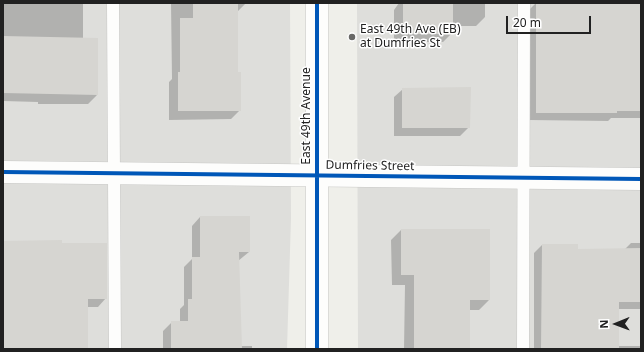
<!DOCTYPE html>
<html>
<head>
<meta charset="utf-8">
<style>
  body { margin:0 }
  #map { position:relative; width:644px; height:352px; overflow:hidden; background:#efefea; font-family:"Noto Sans",sans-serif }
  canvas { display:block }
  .frame { position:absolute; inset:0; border:4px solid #212121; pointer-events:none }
  .north { position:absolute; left:596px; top:304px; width:40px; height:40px; -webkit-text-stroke:3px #fff; paint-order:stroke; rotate:269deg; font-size:11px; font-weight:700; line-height:16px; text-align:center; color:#212121 }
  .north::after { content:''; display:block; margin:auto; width:14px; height:18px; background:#212121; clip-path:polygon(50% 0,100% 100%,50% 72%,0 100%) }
  .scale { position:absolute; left:506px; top:16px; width:85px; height:18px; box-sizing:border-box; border:2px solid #212121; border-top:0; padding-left:5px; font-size:12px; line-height:14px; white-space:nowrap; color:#212121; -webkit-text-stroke:3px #fff; paint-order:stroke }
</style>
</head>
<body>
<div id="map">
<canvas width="644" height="352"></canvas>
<div class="frame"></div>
<div class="north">N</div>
<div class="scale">20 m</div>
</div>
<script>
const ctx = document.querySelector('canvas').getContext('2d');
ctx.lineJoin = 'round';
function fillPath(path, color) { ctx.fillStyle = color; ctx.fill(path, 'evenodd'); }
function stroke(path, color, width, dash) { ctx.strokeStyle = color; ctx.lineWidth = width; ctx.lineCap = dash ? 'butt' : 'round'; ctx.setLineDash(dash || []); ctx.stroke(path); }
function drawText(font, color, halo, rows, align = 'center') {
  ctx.font = font + ' "Noto Sans",sans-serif'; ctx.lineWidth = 3; ctx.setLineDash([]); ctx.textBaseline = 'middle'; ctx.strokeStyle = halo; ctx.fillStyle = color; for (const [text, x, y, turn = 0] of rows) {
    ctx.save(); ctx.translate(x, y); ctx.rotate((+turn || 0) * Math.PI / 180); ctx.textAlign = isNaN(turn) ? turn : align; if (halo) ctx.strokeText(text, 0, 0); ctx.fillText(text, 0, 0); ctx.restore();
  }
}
fillPath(new Path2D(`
  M3,3H290L291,218L287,349H3Z
  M357,3H641V349H358Z`), '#dededb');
fillPath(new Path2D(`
  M3,3H83V39L97,95L88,104H38V102L3,101Z
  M171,3H246L237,12V73L240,110L231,119L169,120V82L172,79Z
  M399,3H485V17L476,26H452V33L443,42H394V10Z
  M536,3H641V118H611L608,121L529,120L528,11Z
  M403,89L469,127L460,136H394V97Z
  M200,217L249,252L238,261L241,346H252V349H163V331L172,322H180V309L184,305V267L192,259V226Z
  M401,230L489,300L479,310H469V349H404L405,285H392L391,240Z
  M3,241L61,244L106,298L98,307H87V349H3Z
  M631,243H641V309H618V346H641V349H534V253L542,245L577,250L625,249Z`), '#0003');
fillPath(new Path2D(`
  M193,3H238V72H241V111H178V72H180V18H193Z
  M403,3H453V34H403Z
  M536,3H641V111H617V113H536Z
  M3,36L98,38V95L3,93Z
  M471,87L470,128H402V88Z
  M200,216H250V252H239L242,349H171V321H188V299H192V257H200Z
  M401,229H490V300H470V349H414V275H401Z
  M62,240V243H107V299H88V349H3V241Z
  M542,244H578V249L641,248V302H619V349H541Z`), '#d6d5d1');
const service = new Path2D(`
  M113,3L115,349
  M523,349L524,3`);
const minor = new Path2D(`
  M3,172L641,179`);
const tertiary = new Path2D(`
  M317,3V349`);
stroke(service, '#c8c8c6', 13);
stroke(minor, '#c8c8c6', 23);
stroke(tertiary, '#c8c8c6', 23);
stroke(service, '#fdfdfc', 12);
stroke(minor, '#fdfdfc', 22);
stroke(tertiary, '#fdfdfc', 22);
stroke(new Path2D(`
  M317,3V349
  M3,172L641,179`), '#0057b8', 4);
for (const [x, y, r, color] of [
  [352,37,4,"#696967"]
]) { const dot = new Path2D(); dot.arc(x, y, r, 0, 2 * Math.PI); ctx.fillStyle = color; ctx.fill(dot); stroke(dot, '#fff', 1.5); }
drawText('12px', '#212121', '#fff', [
  ["East 49th Ave (EB)",360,30],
  ["at Dumfries St",360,44]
], 'left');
drawText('12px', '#212121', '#fff', [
  ["East 49th Avenue",307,116,-90],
  ["Dumfries Street",370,166,1]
]);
</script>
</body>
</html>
